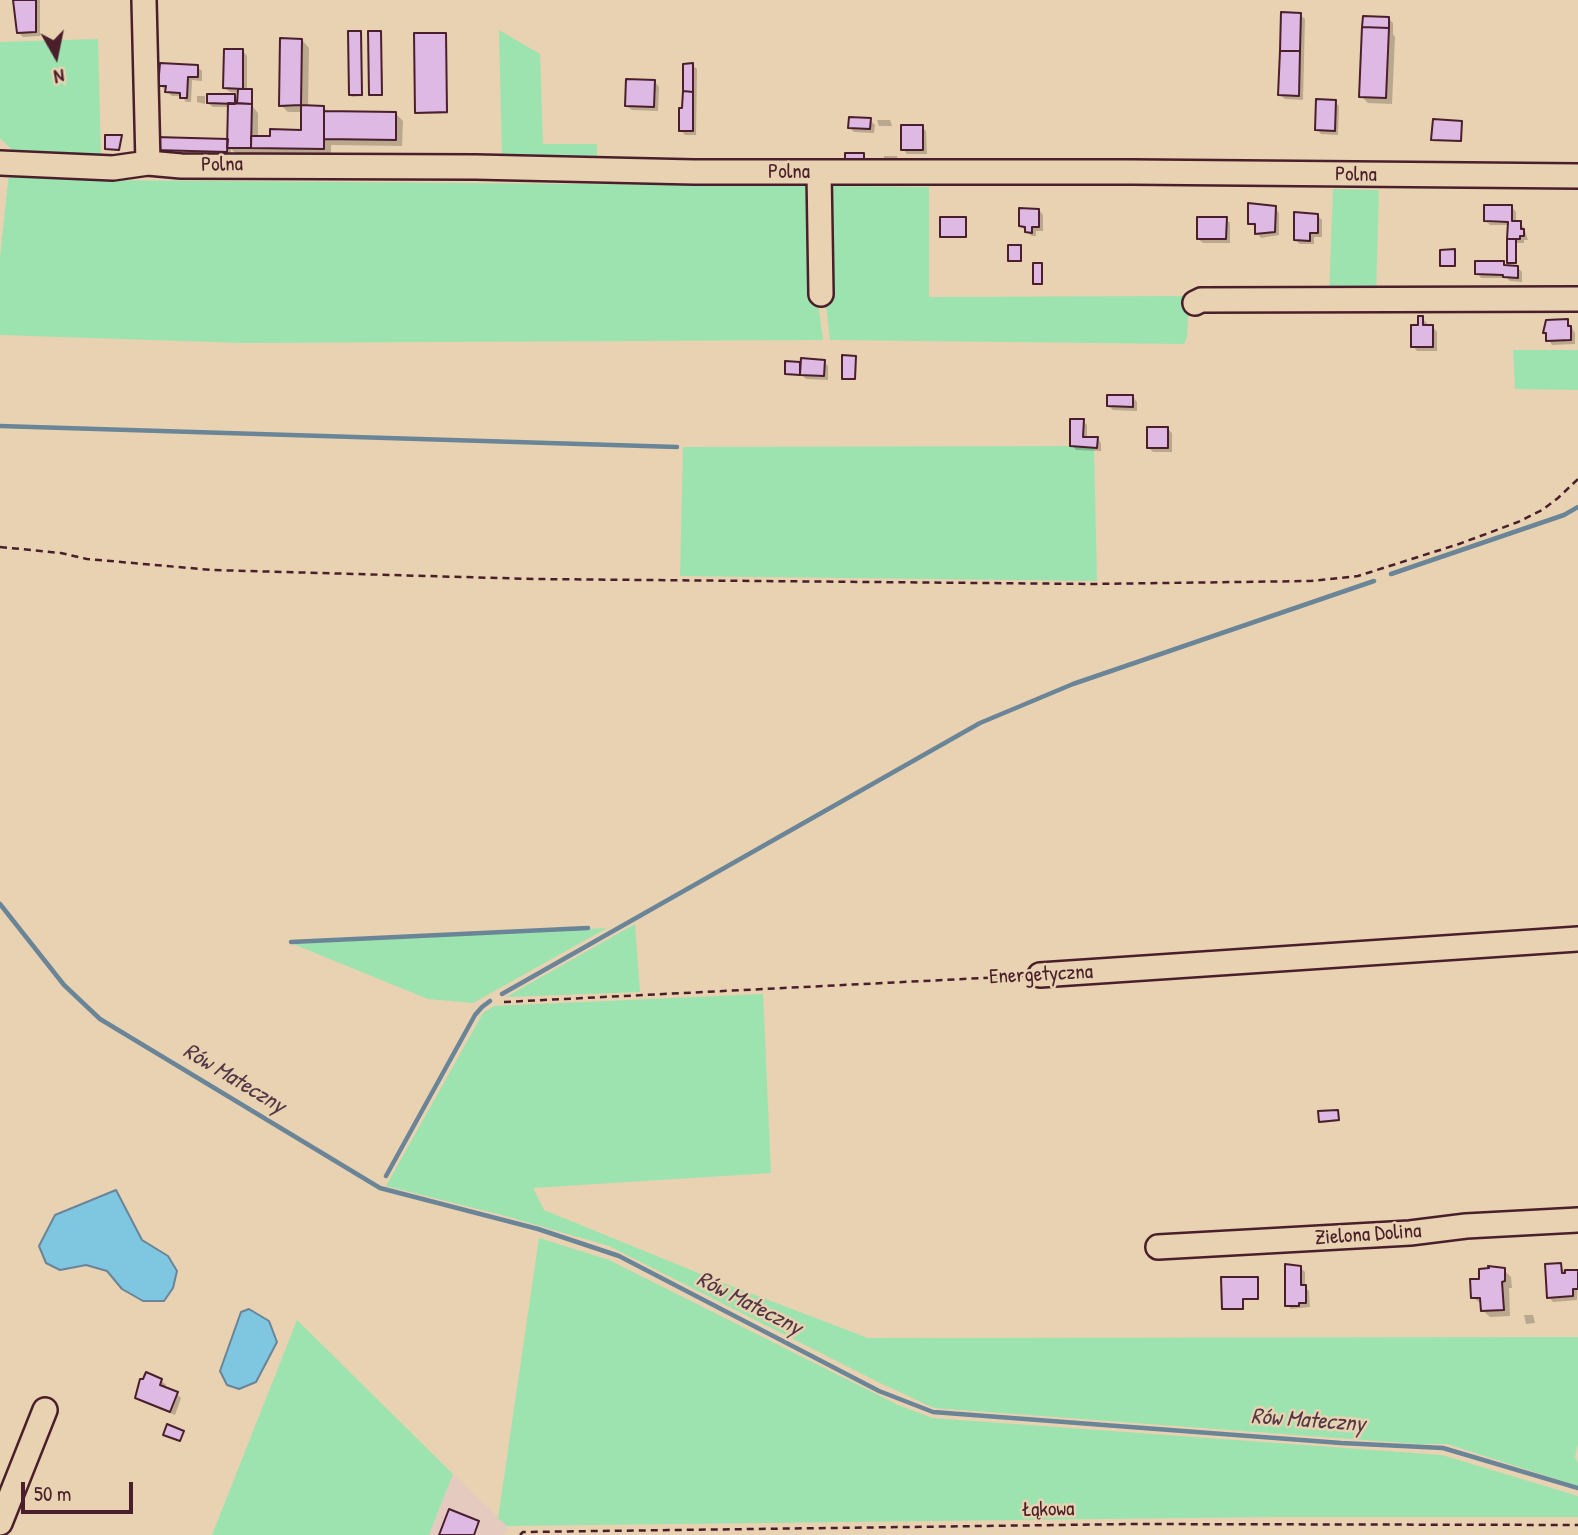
<!DOCTYPE html>
<html>
<head>
<meta charset="utf-8">
<style>
  body { margin:0 }
  #map { position:relative; width:1578px; height:1535px; overflow:hidden; background:#e8d2b1; font-family:"Patrick Hand",sans-serif }
  canvas { display:block }
  .north { position:absolute; left:21px; top:21px; width:70px; height:70px; -webkit-text-stroke:5px #e8d2b1; paint-order:stroke; rotate:171deg; font-size:19px; font-weight:700; line-height:28px; text-align:center; color:#4a1f2b }
  .north::after { content:''; display:block; margin:auto; width:24px; height:32px; background:#4a1f2b; clip-path:polygon(50% 0,100% 100%,50% 72%,0 100%) }
  .scale { position:absolute; left:21px; top:1482px; width:112px; height:32px; box-sizing:border-box; border:4px solid #4a1f2b; border-top:0; padding-left:9px; font-size:21px; line-height:24px; white-space:nowrap; color:#4a1f2b; -webkit-text-stroke:5px #e8d2b1; paint-order:stroke }
</style>
</head>
<body>
<div id="map">
<canvas width="1578" height="1535"></canvas>
<div class="north">N</div>
<div class="scale">50 m</div>
</div>
<script>
const ctx = document.querySelector('canvas').getContext('2d');
ctx.lineJoin = 'round';
function fillPath(path, color) { ctx.fillStyle = color; ctx.fill(path, 'evenodd'); }
function stroke(path, color, width, dash) { ctx.strokeStyle = color; ctx.lineWidth = width; ctx.lineCap = dash ? 'butt' : 'round'; ctx.setLineDash(dash || []); ctx.stroke(path); }
function drawText(font, color, halo, rows, align = 'center') {
  ctx.font = font + ' "Patrick Hand",sans-serif'; ctx.lineWidth = 5; ctx.setLineDash([]); ctx.textBaseline = 'middle'; ctx.strokeStyle = halo; ctx.fillStyle = color; for (const [text, x, y, turn = 0] of rows) {
    ctx.save(); ctx.translate(x, y); ctx.rotate((+turn || 0) * Math.PI / 180); ctx.textAlign = isNaN(turn) ? turn : align; if (halo) ctx.strokeText(text, 0, 0); ctx.fillText(text, 0, 0); ctx.restore();
  }
}
fillPath(new Path2D(`
  M453,1474L507,1526L504,1535H429Z`), '#e5cac0');
fillPath(new Path2D(`
  M499,30L540,54L543,144H597V160L502,158Z
  M98,39L101,161L12,150L0,138V42Z
  M9,173L98,180L816,186L817,296L823,340L243,343L0,335V257Z
  M826,186L929,187V297L1189,296L1187,337L1184,344L830,340L825,297Z
  M1333,189L1379,190L1376,296H1329Z
  M1513,350H1578V390L1515,389Z
  M1070,446L1094,447L1097,581L680,576L683,447Z
  M635,924L640,992L506,997Z
  M607,928L473,1003L428,999L293,944Z
  M763,994L771,1173L533,1188L544,1210L708,1277L868,1338L1578,1337V1444L1575,1457L1578,1463V1486L1447,1444H1418L934,1408L880,1383L609,1246L502,1215L386,1186L483,1013L494,1006Z
  M539,1238L609,1260L898,1405L932,1418L1442,1455L1578,1496V1517H1274L507,1526L498,1518Z
  M297,1320L453,1474L429,1535H212Z`), '#9de3af');
const water = new Path2D(`
  M116,1190L142,1240L168,1256L177,1271L173,1288L164,1301H143L122,1289L107,1271L86,1265L60,1270L46,1263L39,1246L55,1215Z
  M249,1309L269,1321L277,1342L256,1382L239,1389L227,1385L220,1371L241,1312Z`);
fillPath(water, '#7fc7e0');
stroke(water, '#6a8498', 2);
fillPath(new Path2D(`
  M15,0H40V36L23,37L18,32Z
  M1300,15L1305,19L1303,100L1285,99L1280,95Z
  M1389,19L1393,23V34L1395,37L1392,104L1368,103L1361,96Z
  M381,32L383,96H372L371,94Z
  M360,33L363,96L352,97L350,95Z
  M445,35L448,114H419L417,112Z
  M302,40L309,48L308,107L324,108L329,113L396,114L403,121L402,146L331,145V156L237,155L231,149V156L161,154L156,150L229,141L230,107H213L209,104L208,96H234L239,101L240,93L230,92L225,88L243,51L247,56V91L253,93V107L258,113V138H271L303,131V112H288L281,105Z
  M692,65L697,69L696,135H685L681,130Z
  M197,67L202,71V81L192,80L191,102H186L182,96H172L160,85Z
  M655,82L659,87L658,111L632,110L627,106Z
  M197,96H205V104L197,102Z
  M1335,102L1339,106L1338,135L1321,134L1317,129Z
  M870,120L875,125L874,133L854,132L850,128Z
  M877,120H890L892,126H879Z
  M1461,122L1462,142L1433,139Z
  M922,127L926,131L927,154H907L903,149Z
  M121,136L120,151L107,149Z
  M884,156H897L898,165L884,163Z
  M1512,207L1516,212V220L1488,219V223L1486,220Z
  M1275,208L1279,213V235L1261,238L1257,233V228L1250,223Z
  M1039,210L1043,215V231H1036V236H1032L1020,226Z
  M1318,216L1322,220V237H1314V244H1300L1295,240Z
  M965,219L967,238L941,236Z
  M1226,219L1230,223V243H1203L1198,239Z
  M1488,223H1520L1524,228L1528,240H1524V243H1517V264L1508,262L1509,225H1490Z
  M1021,246L1022,262H1012L1010,260Z
  M1041,265L1043,285H1037L1035,283Z
  M1517,267L1522,272V282L1510,281L1507,278H1481L1477,273Z
  M1422,318L1427,323V327H1433L1437,332V351H1417L1413,346Z
  M1567,320L1575,333V344L1552,345L1545,333Z
  M855,357L856,380H845L843,378Z
  M824,362L828,366V380L806,379L803,376L786,373L787,363Z
  M1133,397L1137,402V411L1113,410L1108,406Z
  M1083,421L1087,425V438H1097L1101,443V451L1076,450L1072,445Z
  M1167,428L1172,433V452H1153L1148,447Z
  M1338,1111L1340,1121L1322,1123L1320,1121Z
  M1560,1265L1565,1272L1578,1271L1577,1300L1553,1302L1549,1297Z
  M1300,1267L1305,1272V1287L1309,1291L1310,1307L1291,1309L1287,1305Z
  M1504,1270L1511,1277L1512,1288H1509L1510,1316L1490,1317L1482,1310V1304L1472,1297L1481,1281Z
  M1257,1278L1259,1300H1244V1310L1224,1308Z
  M1524,1315H1533L1535,1323L1526,1324Z
  M161,1380L166,1385L164,1389L177,1394L181,1398L175,1415L142,1402L137,1397Z`), '#0003');
stroke(new Path2D(`
  M0,426L677,447
  M1391,574L1564,515L1578,507
  M0,904L64,985L100,1019L380,1188L538,1229L619,1256L879,1391L933,1412L1341,1443L1443,1448L1578,1488
  M291,942L588,928
  M502,994L980,723L1073,684L1374,581
  M386,1176L475,1015L482,1007L490,1001`), '#6a8498', 4.5);
const building = new Path2D(`
  M13,0H36V32L17,33Z
  M1281,12L1301,13L1300,51H1280Z
  M1363,16L1389,17V28L1362,27Z
  M1362,27L1389,28L1386,98L1359,97Z
  M348,31H361L362,95H349Z
  M368,31H381L382,95H369Z
  M414,33H446L447,112L415,113Z
  M280,38L302,39L301,105L279,106Z
  M224,49H243V89L223,88Z
  M1280,51H1300L1299,96L1278,95Z
  M160,63L198,65V77H188L187,98H180V93L165,92L166,86H158Z
  M693,63V92L683,91V64Z
  M626,79L655,80L654,107L625,106Z
  M238,89H252V104L237,103Z
  M683,91L693,92V131H679V108H682Z
  M207,94H235V104L207,103Z
  M1316,99L1336,100L1335,131L1315,130Z
  M228,103L252,104L251,148H227Z
  M301,105L324,106V149L251,148V136H270V129L301,130Z
  M324,111L396,112V140L324,139Z
  M849,117L871,118L870,129L848,128Z
  M1433,119L1462,121L1461,141L1431,140Z
  M901,125H923V150H901Z
  M105,135H122L119,150L105,149Z
  M155,137L228,139L227,152L155,150Z
  M845,153H864V164H845Z
  M1248,203L1276,206L1275,232L1255,234V224H1248Z
  M1484,205H1512V221H1521V229H1524V236H1520V239H1507L1508,222L1484,221Z
  M1019,208L1039,209V227H1032V233L1025,232V227L1019,226Z
  M1294,212L1318,214V233H1310V241L1294,240Z
  M940,217H966V237H940Z
  M1197,217H1227L1226,239H1197Z
  M1507,239H1516V263H1507Z
  M1008,245H1021V261H1008Z
  M1455,249V266H1440V250Z
  M1475,261H1504V265L1518,266V278L1503,277V275L1475,274Z
  M1033,263H1042V284H1033Z
  M1418,316H1423V325H1433V347H1411V325H1418Z
  M1568,319V326H1571V340L1546,341V333H1543L1546,320Z
  M842,355L856,356L855,379H842Z
  M801,358L825,360L824,376L800,375Z
  M785,361L800,362V375L785,374Z
  M1107,395H1133V407L1107,406Z
  M1070,419H1084L1083,437H1098L1097,448L1070,446Z
  M1147,427H1168V448H1147Z
  M1338,1110L1339,1120L1319,1122L1318,1111Z
  M1561,1263L1562,1273H1565V1270H1578V1289H1573V1296L1547,1298L1545,1264Z
  M1285,1264L1301,1266V1285H1306V1303H1299V1306H1285Z
  M1488,1266L1505,1268V1281L1502,1282L1504,1310L1481,1311L1480,1298H1471L1470,1279H1479V1269L1489,1268Z
  M1221,1277H1258V1299H1243V1309H1222Z
  M146,1372L162,1379L160,1385L178,1392L170,1412L135,1398L140,1379H143Z
  M167,1424L184,1431L180,1441L163,1435Z
  M449,1509L479,1521L474,1535H439Z`);
fillPath(building, '#ddb9e4');
stroke(building, '#4a1f2b', 2);
const minor = new Path2D(`
  M144,0L148,163
  M0,163L113,168L148,163L181,166L476,167L694,172H1132L1578,176
  M819,172L821,294
  M1195,303L1201,300L1578,299
  M1040,975L1578,939
  M1158,1247L1410,1233L1466,1226L1578,1220
  M0,1523L45,1410`);
stroke(minor, '#4a1f2b', 28);
stroke(new Path2D(`
  M0,547L61,553L87,559L212,570L534,579L1093,584L1310,581L1358,576L1459,544L1518,522L1542,510L1558,498L1578,479
  M504,1002L1023,976
  M520,1535L523,1532L1135,1524L1578,1525`), '#4a1f2b', 2.5, [7, 5]);
stroke(minor, '#e8d2b1', 23);
drawText('21px', '#4a1f2b', '#e8d2b1', [
  ["Polna",222,165,-1],
  ["Polna",789,172],
  ["Polna",1356,175,1],
  ["Energetyczna",1041,975,-3],
  ["Zielona Dolina",1368,1235,-4],
  ["Łąkowa",1048,1510,-1]
]);
drawText('italic 23px', '#523846', '#e8d2b1', [
  ["Rów Mateczny",234,1079,31],
  ["Rów Mateczny",749,1304,27],
  ["Rów Mateczny",1308,1421,4]
]);
</script>
</body>
</html>
